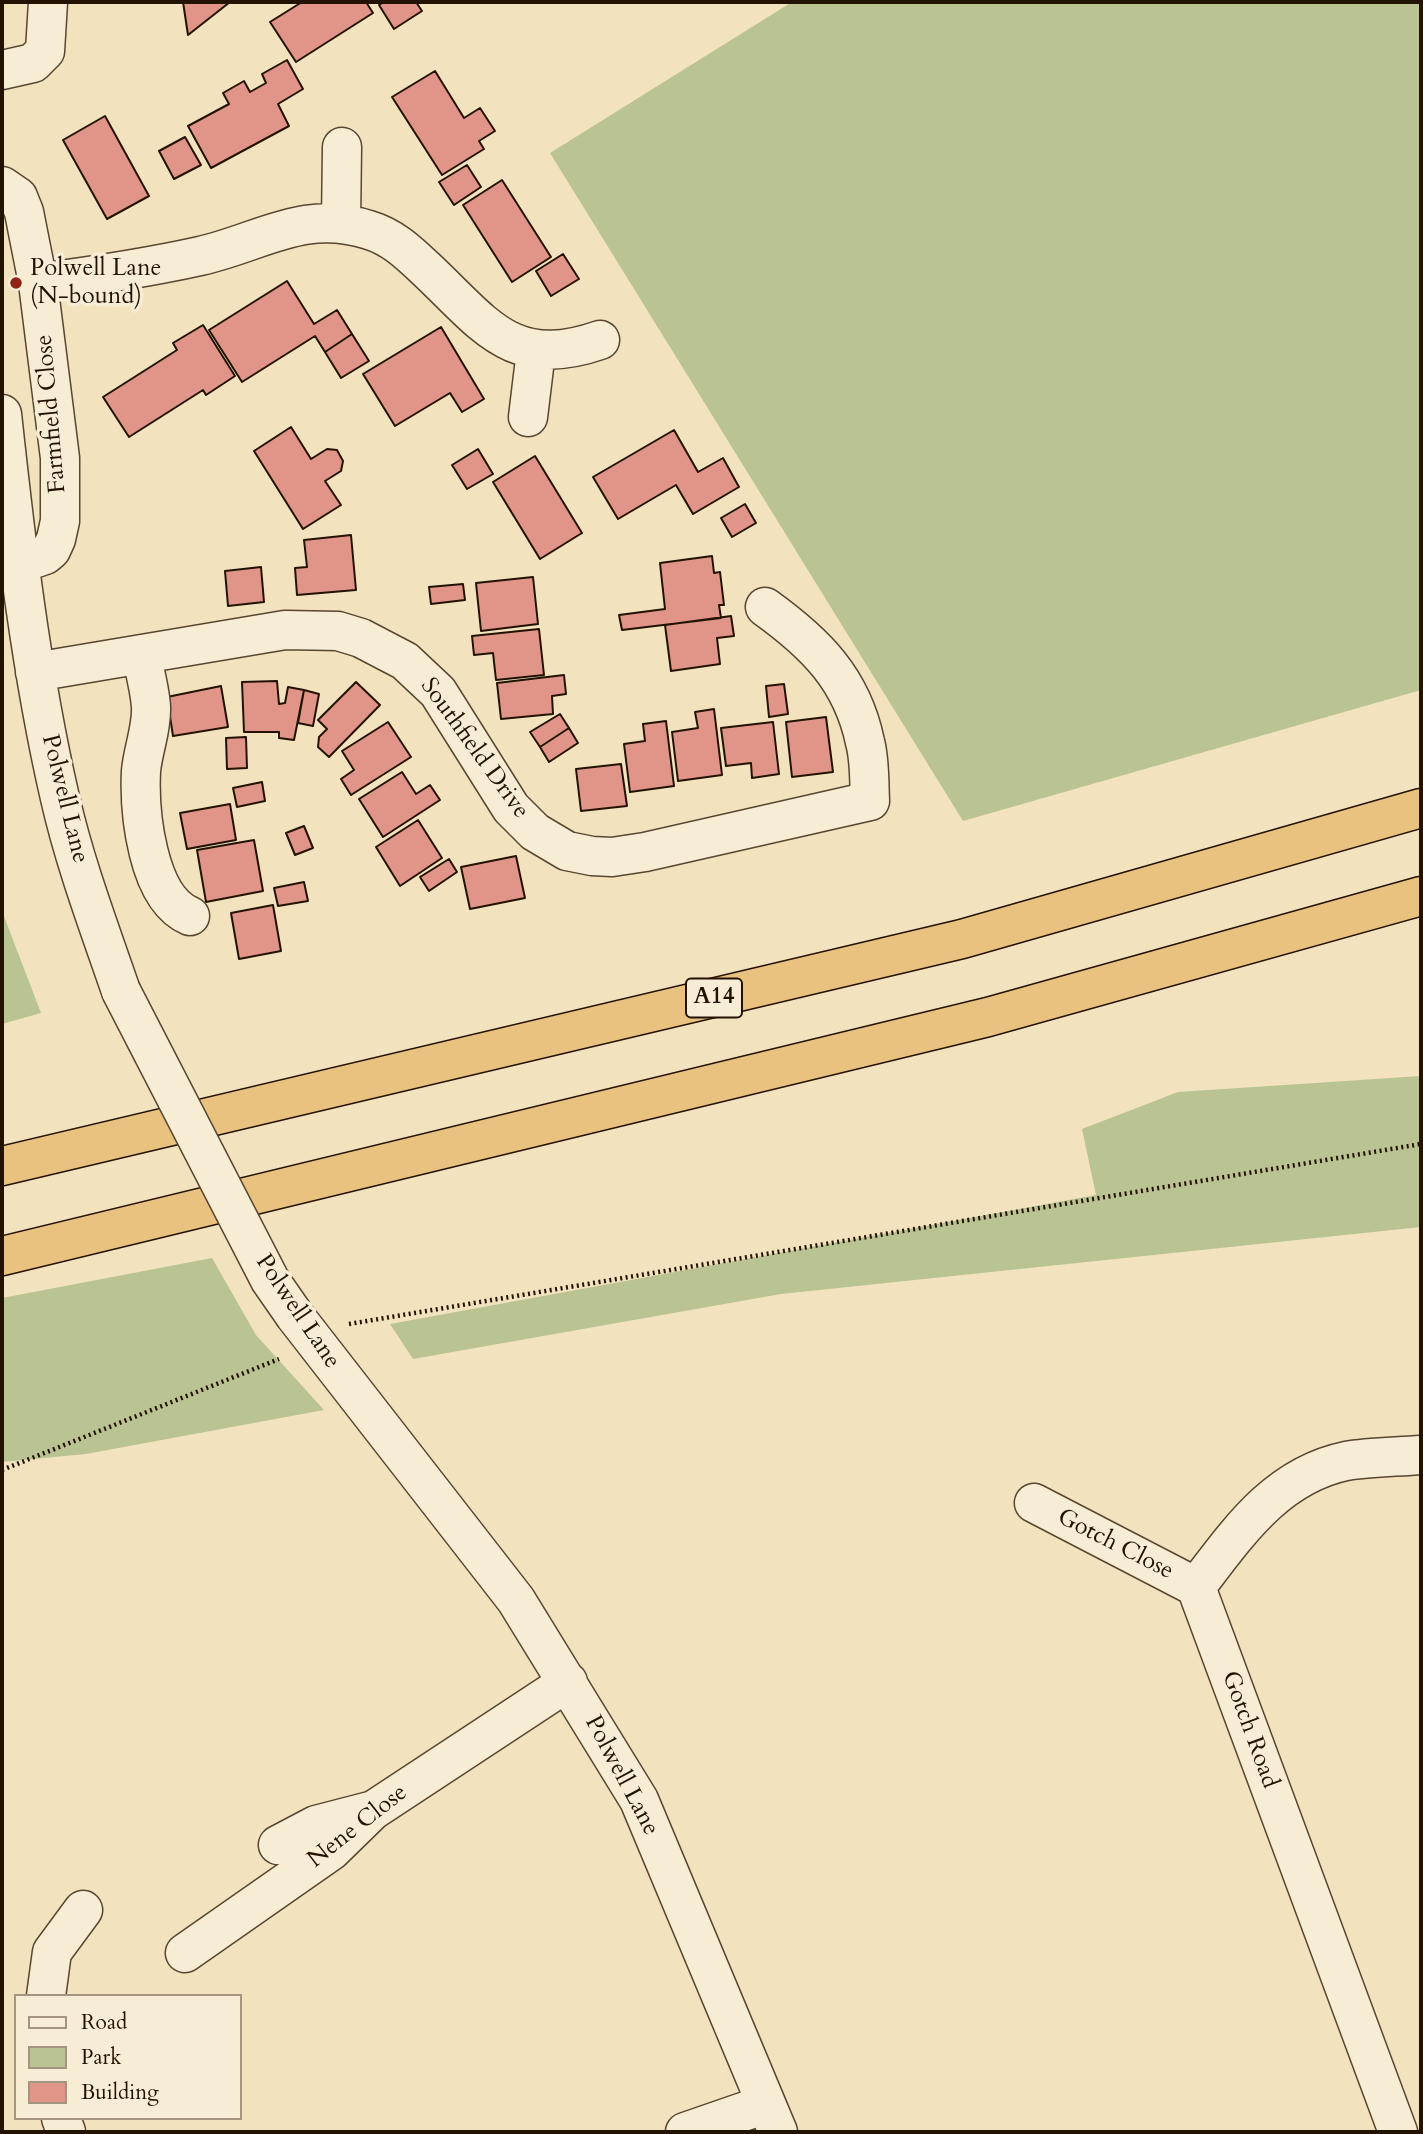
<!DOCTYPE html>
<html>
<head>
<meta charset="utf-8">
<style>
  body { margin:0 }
  #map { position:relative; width:1423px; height:2134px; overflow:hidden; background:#f2e3be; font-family:Cardo,serif }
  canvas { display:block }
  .frame { position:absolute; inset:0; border:4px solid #241200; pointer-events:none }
  .legend { position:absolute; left:14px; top:1994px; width:228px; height:126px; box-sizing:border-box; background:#f7edd5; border:2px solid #a39580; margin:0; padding:9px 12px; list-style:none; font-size:21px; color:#241200 }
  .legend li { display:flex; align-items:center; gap:14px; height:35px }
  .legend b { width:35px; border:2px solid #a39580 }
</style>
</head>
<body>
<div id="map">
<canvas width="1423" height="2134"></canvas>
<div class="frame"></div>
<ul class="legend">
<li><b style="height:9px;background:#f7edd5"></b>Road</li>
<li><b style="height:19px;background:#b9c492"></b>Park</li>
<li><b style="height:19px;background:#e09588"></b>Building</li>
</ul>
</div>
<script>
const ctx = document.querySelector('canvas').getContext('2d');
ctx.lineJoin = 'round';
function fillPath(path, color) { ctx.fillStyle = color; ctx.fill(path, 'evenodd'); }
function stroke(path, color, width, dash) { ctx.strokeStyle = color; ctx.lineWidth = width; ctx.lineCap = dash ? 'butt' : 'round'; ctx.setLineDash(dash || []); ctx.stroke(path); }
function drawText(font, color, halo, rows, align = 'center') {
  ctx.font = font + ' Cardo,serif'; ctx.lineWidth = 7; ctx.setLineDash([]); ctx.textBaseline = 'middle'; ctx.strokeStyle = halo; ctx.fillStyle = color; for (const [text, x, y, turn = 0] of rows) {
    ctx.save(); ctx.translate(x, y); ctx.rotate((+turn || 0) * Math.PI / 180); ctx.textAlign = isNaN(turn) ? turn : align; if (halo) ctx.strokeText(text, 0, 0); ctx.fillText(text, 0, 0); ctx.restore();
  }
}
fillPath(new Path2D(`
  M792,2H1421V690L963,821L550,153Z
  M2,911L41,1013L2,1024Z
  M1421,1076V1227L781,1294L413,1359L390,1324L1096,1195L1082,1129L1178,1092Z
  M212,1258L256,1335L324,1410L86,1454L2,1462V1298Z`), '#b9c492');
const building = new Path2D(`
  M183,2H230L188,35Z
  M302,2H366L373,13L296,62L270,22Z
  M384,2H416L422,11L394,29L379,5Z
  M287,60L303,89L278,104L289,126L211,168L188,126L229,104L223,93L244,81L250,92L266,83L262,74Z
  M435,71L464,118L480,108L495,131L479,141L484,149L442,175L392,97Z
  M105,116L149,196L107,219L63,140Z
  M185,137L201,165L174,179L159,151Z
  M467,165L481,187L454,205L439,182Z
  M502,180L551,257L512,282L463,205Z
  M563,254L579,279L551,296L536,271Z
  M287,281L314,324L337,310L352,334L325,352L315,336L242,382L209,330Z
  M203,325L235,376L206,395L203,390L129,437L103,397L177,350L173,343Z
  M441,327L484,399L462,412L450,393L395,426L363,374Z
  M352,334L369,361L341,378L325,352Z
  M291,427L311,459L327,449L337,450L343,461L341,471L325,481L341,505L303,529L254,451Z
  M674,430L698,472L723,458L739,487L693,514L676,485L618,519L593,477Z
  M478,449L493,474L467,489L452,465Z
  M535,456L582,533L540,559L493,482Z
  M745,504L756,523L732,537L721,518Z
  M351,535L356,590L297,595L295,568L307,567L304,540Z
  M712,556L714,573L720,572L724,605H719L721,618L622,630L619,615L665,609L660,563Z
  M261,567L264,602L228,606L225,571Z
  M533,577L538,624L481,631L476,583Z
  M463,584L465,600L431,604L429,587Z
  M731,616L734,636L717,638L720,664L671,671L665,625Z
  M539,629L544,675L496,680L493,653L474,655L472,636Z
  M564,675L566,694L552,696L553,714L501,719L497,683Z
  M277,681L279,704L285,703L288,687L304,690L294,740L279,738V732H244L242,682Z
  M356,682L380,705L329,757L318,747L319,737L327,729L318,720Z
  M784,684L788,714L769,717L766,686Z
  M221,686L228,727L173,736L167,697Z
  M304,690L319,694L313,726L298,723Z
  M714,709L722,775L678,781L672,732L698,728L695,712Z
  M560,714L569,728L540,747L530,732Z
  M826,717L833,772L792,777L786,722Z
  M666,721L674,786L630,792L624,744L645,741L643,724Z
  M388,722L411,757L351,795L341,779L354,770L342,751Z
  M773,722L779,774L752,778L751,763L726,766L721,728Z
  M569,728L578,743L549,762L540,747Z
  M246,737L247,768L227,769L226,738Z
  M621,764L627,806L581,811L576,769Z
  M402,772L416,794L430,785L440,800L383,837L359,799Z
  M262,782L265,801L237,807L233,788Z
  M230,804L236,840L187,849L180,813Z
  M418,820L442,858L400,886L376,847Z
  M304,826L313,848L295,855L286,833Z
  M254,840L263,891L206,902L197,850Z
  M516,856L525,898L470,909L461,867Z
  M449,859L457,872L429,891L420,877Z
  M304,882L308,901L278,906L274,888Z
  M273,905L281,951L239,959L231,913Z`);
fillPath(building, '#e09588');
stroke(building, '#241200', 2);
const minor = new Path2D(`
  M2,70L33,63L45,51L48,2
  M2,186L18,197L24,212L38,283L60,458V521L56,539L51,550L45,555L19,564
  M341,223L342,147
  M38,283C92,276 146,268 200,256C262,242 303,209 369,230C392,237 407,251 425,268C485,324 511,371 600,340
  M2,414C16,543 31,672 60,798C75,864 99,927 121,991
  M528,417L536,351
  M141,654C145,672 150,690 151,707C152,729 143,749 141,771C139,812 147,898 190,916
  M35,672L285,630L338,631L361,638L405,661L438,692L511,808L535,832L567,851L592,856L612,857L645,852L870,801C869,781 870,760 865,742C852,679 815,643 765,607
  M295,1316L516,1600L639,1800L778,2132
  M1034,1503L1196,1587
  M278,1845L316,1825L370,1811
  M185,1953L331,1851L372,1811L568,1682
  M46,1996L52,1952L83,1910
  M61,2118L66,2132
  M685,2132L766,2104
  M1398,2132L1196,1587C1237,1534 1275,1476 1346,1461C1370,1457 1397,1457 1421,1455`);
const highway = new Path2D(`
  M2,1166L962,939L1421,808
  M2,1256L988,1017L1421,896`);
stroke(minor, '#584630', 41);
stroke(highway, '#241200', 41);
stroke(new Path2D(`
  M349,1324L1421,1144
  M2,1470L279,1359`), '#241200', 4.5, [2, 3.5]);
stroke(minor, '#f7edd5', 38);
stroke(highway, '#e9c27f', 38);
const minorBridge = new Path2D(`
  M121,991L270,1280L295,1316`);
stroke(minorBridge, '#584630', 41, []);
stroke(minorBridge, '#f7edd5', 38);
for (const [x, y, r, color] of [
  [16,283,7,"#8f2418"]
]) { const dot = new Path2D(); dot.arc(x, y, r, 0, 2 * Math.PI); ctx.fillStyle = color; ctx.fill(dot); stroke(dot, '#f7edd5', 2.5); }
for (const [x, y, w] of [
  [714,998,56]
]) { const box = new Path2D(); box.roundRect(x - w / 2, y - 19.5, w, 39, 5); ctx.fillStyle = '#f7edd5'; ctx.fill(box); stroke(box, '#241200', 2); }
drawText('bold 23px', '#241200', null, [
  ["A14",714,998]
]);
drawText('24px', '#241200', '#f7edd5', [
  ["Polwell Lane",30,269],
  ["(N-bound)",30,297]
], 'left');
drawText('24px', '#241200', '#f7edd5', [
  ["Farmfield Close",52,414,-95],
  ["Southfield Drive",474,749,54],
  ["Polwell Lane",64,799,76],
  ["Polwell Lane",297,1312,56],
  ["Gotch Close",1115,1545,27],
  ["Gotch Road",1249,1730,70],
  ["Polwell Lane",621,1776,62],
  ["Nene Close",358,1827,-38]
]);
</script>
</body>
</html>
